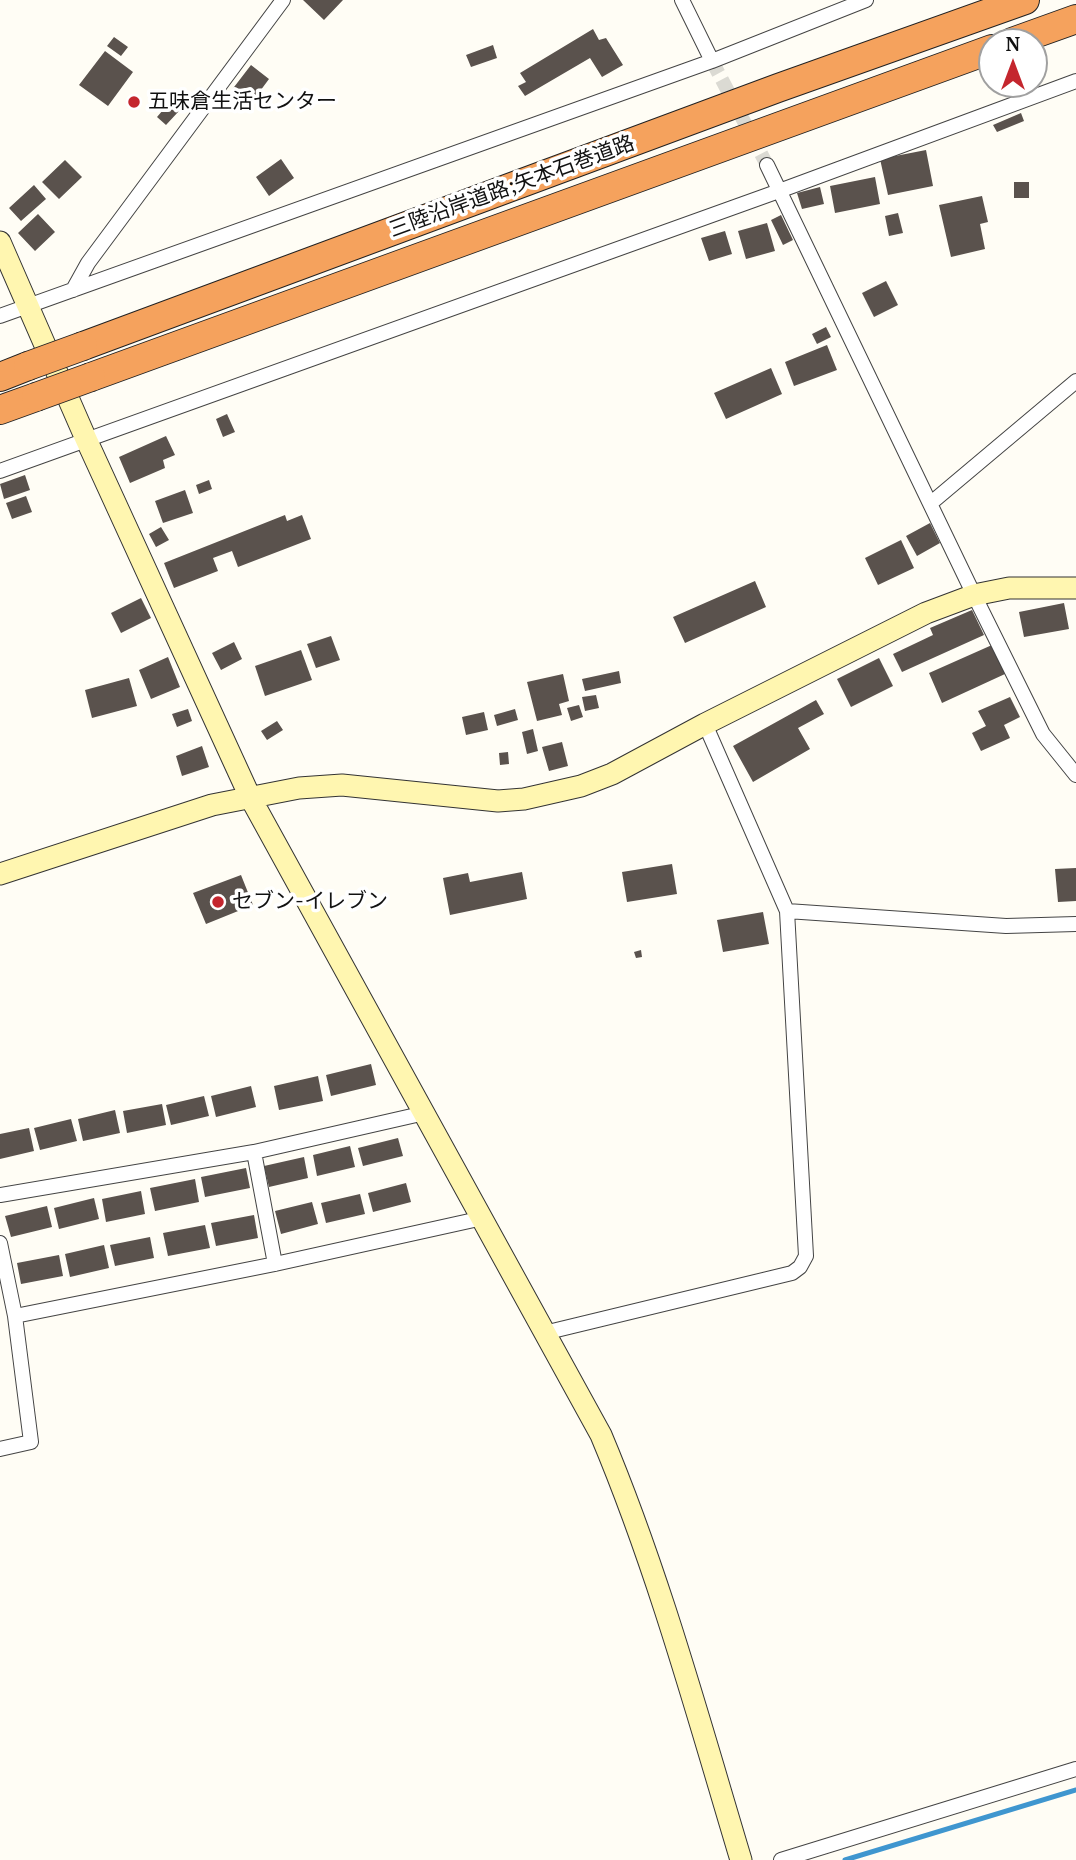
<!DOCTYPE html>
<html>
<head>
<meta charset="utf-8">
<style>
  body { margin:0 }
  #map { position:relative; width:1076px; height:1860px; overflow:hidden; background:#fffdf5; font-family:"PT Serif",serif }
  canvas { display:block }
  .north { position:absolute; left:978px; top:28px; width:70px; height:70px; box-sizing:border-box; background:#fff; border:2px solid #a0a0a0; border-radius:50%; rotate:0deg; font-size:19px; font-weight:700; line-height:28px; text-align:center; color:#111 }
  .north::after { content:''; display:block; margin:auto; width:24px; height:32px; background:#c4262e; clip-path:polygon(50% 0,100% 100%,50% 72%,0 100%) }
</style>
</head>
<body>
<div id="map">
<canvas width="1076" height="1860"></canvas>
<div class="north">N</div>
</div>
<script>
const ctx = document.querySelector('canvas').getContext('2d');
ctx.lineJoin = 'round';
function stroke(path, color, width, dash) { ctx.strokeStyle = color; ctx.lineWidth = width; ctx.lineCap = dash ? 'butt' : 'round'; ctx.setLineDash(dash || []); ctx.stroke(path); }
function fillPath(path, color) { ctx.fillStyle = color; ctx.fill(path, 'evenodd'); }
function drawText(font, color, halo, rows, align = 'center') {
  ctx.font = font + ' "PT Serif","Noto Sans JP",serif'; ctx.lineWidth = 7; ctx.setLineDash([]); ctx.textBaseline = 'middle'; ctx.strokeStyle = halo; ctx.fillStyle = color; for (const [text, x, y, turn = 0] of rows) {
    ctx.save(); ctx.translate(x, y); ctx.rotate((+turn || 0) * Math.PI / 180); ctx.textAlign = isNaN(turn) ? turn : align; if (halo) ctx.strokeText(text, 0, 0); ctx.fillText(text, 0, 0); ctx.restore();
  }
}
stroke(new Path2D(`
  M845,1860L1076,1790`), '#3f96cf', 5);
fillPath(new Path2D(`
  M303,0H343L324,20Z
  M593,29L599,40L606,38L623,65L602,77L590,58L525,96L518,86L526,82L520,73Z
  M114,37L128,47L121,56L107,46Z
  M493,45L497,58L471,67L466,55Z
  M105,51L133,72L108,106L79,85Z
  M251,65L269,79L249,106L231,91Z
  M169,103L179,111L166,125L157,117Z
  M1021,113L1024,121L997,132L993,125Z
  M926,150L933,186L888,195L880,159Z
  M281,159L294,178L269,196L256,177Z
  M65,160L82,177L59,199L42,182Z
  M875,177L880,204L835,213L830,186Z
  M1014,182H1029V198H1014Z
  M34,185L46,199L21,221L9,208Z
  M820,187L824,204L802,209L797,193Z
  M982,196L988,222L980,224L985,249L951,257L939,205Z
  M898,213L903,233L889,236L885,216Z
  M38,214L55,232L35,251L18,233Z
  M781,215L793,240L783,245L771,220Z
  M767,223L775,251L746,259L738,231Z
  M725,231L732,254L709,261L701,238Z
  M886,281L898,305L874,317L862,293Z
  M826,327L831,337L817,344L812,334Z
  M827,345L837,370L794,386L785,362Z
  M771,368L782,394L726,419L714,393Z
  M227,414L235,432L223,437L216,419Z
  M166,436L175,455L163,460L165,468L130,483L119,457Z
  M25,475L30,490L4,499L0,484Z
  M209,480L212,489L199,494L196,485Z
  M185,490L193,513L163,523L155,501Z
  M26,496L32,512L12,519L6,503Z
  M285,515L287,521L302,515L311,539L238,567L232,551L213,558L218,571L174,588L164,563Z
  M930,523L940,543L917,556L906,536Z
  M161,527L169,540L156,547L149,534Z
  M901,540L914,568L878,585L865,558Z
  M755,581L766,607L685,643L673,617Z
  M141,598L151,618L121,633L111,613Z
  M1064,603L1069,629L1024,637L1019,612Z
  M972,610L984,635L902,672L893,654L933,635L930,628Z
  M331,636L340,660L316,668L307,644Z
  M234,642L242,659L221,670L212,653Z
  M992,645L1005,674L942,703L929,673Z
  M301,650L312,680L265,696L255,666Z
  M168,657L180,687L151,699L139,670Z
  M879,658L893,686L851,707L837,679Z
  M619,671L621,683L585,691L582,679Z
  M563,674L569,701L559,704L562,715L537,721L527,682Z
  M129,678L137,706L92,718L85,690Z
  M596,695L599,708L585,711L582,697Z
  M1010,697L1020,717L1004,725L1010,738L981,751L972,733L986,726L978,711Z
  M816,700L824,714L798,728L810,749L753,782L733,746Z
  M579,705L583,717L571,721L567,708Z
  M188,709L192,721L177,727L172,714Z
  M515,709L518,720L497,726L494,715Z
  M484,712L488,730L466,735L462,717Z
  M277,721L283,730L267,740L261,731Z
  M533,729L538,751L527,754L522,732Z
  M562,742L568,766L549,771L542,747Z
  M202,746L209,767L182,776L176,756Z
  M508,752L509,764L500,765L499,753Z
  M672,864L677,894L627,902L622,872Z
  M1076,868V901L1058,902L1055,869Z
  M522,872L527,899L450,915L443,878L468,873L470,882Z
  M241,875L253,905L206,924L193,893Z
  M763,912L769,944L723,952L717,920Z
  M641,950L642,957L636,958L634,952Z
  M371,1064L376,1085L331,1096L326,1075Z
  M318,1076L323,1101L279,1110L274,1086Z
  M251,1086L256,1107L216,1117L211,1096Z
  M204,1096L209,1116L171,1125L166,1105Z
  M162,1104L166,1125L127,1133L123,1111Z
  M115,1110L120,1133L83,1141L78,1119Z
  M71,1119L77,1141L40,1150L34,1128Z
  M29,1128L34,1151L0,1159V1134Z
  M398,1138L403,1156L363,1166L358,1148Z
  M350,1146L355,1167L317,1176L313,1155Z
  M304,1157L308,1178L269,1187L264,1166Z
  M246,1168L250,1188L205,1197L201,1177Z
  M195,1179L199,1202L155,1211L150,1188Z
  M406,1183L411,1202L373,1212L368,1193Z
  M141,1191L145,1214L106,1222L102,1199Z
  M360,1194L365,1214L326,1223L321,1203Z
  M94,1198L99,1219L59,1229L54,1208Z
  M312,1202L318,1224L281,1234L275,1211Z
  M47,1206L52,1227L11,1237L5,1216Z
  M254,1215L258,1238L216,1246L211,1223Z
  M205,1225L210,1248L168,1256L163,1233Z
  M150,1237L154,1258L115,1266L110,1245Z
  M104,1245L109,1268L70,1277L65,1254Z
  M59,1255L63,1276L21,1284L17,1263Z`), '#5a524d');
stroke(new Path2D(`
  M712,61L767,165`), '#dbdad3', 14, [14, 7]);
const street = new Path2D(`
  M682,0L712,61
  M767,165L974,595L1043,734L1076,775
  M73,290L88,263L283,0
  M0,316L712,61L866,0
  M0,471L779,191L1076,81
  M931,503L1076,381
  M787,911L1006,926L1076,924
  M254,1152L275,1264
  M0,1195L254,1152L425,1113
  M0,1243L15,1316L31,1442L0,1449
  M15,1316L275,1264L483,1218
  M544,1333L792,1273L800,1267L806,1256L787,911L705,724
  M781,1860L1076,1769`);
const secondary = new Path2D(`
  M0,242L86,439L250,797L601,1435C659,1573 698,1717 741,1860
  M0,874L212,805L299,788L342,785L498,801L524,799L581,786L612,774L705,724L926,613L974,595L1009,588H1076`);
const highway = new Path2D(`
  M1012,42L1076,19
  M83,346L778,88L1025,0
  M0,377L28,366
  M91,377L992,49
  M0,410L36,397`);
stroke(street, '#444', 16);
stroke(secondary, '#333', 23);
stroke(highway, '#222', 30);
stroke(street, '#fff', 14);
stroke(secondary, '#fff6b0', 21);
stroke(highway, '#f5a25d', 28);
const highwayBridge = new Path2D(`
  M28,366L83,346
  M36,397L91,377`);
stroke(highwayBridge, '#222', 30, []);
stroke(highwayBridge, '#f5a25d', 28);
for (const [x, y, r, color] of [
  [134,102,7,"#c4262e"],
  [218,902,7,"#c4262e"]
]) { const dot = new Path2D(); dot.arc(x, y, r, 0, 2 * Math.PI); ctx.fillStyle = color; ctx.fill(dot); stroke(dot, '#fff', 2.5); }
drawText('21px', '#111', '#fff', [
  ["五味倉生活センター",148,102],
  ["セブン-イレブン",232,902]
], 'left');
drawText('21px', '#111', '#fff', [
  ["三陸沿岸道路;矢本石巻道路",512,187,-20]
]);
</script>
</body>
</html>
